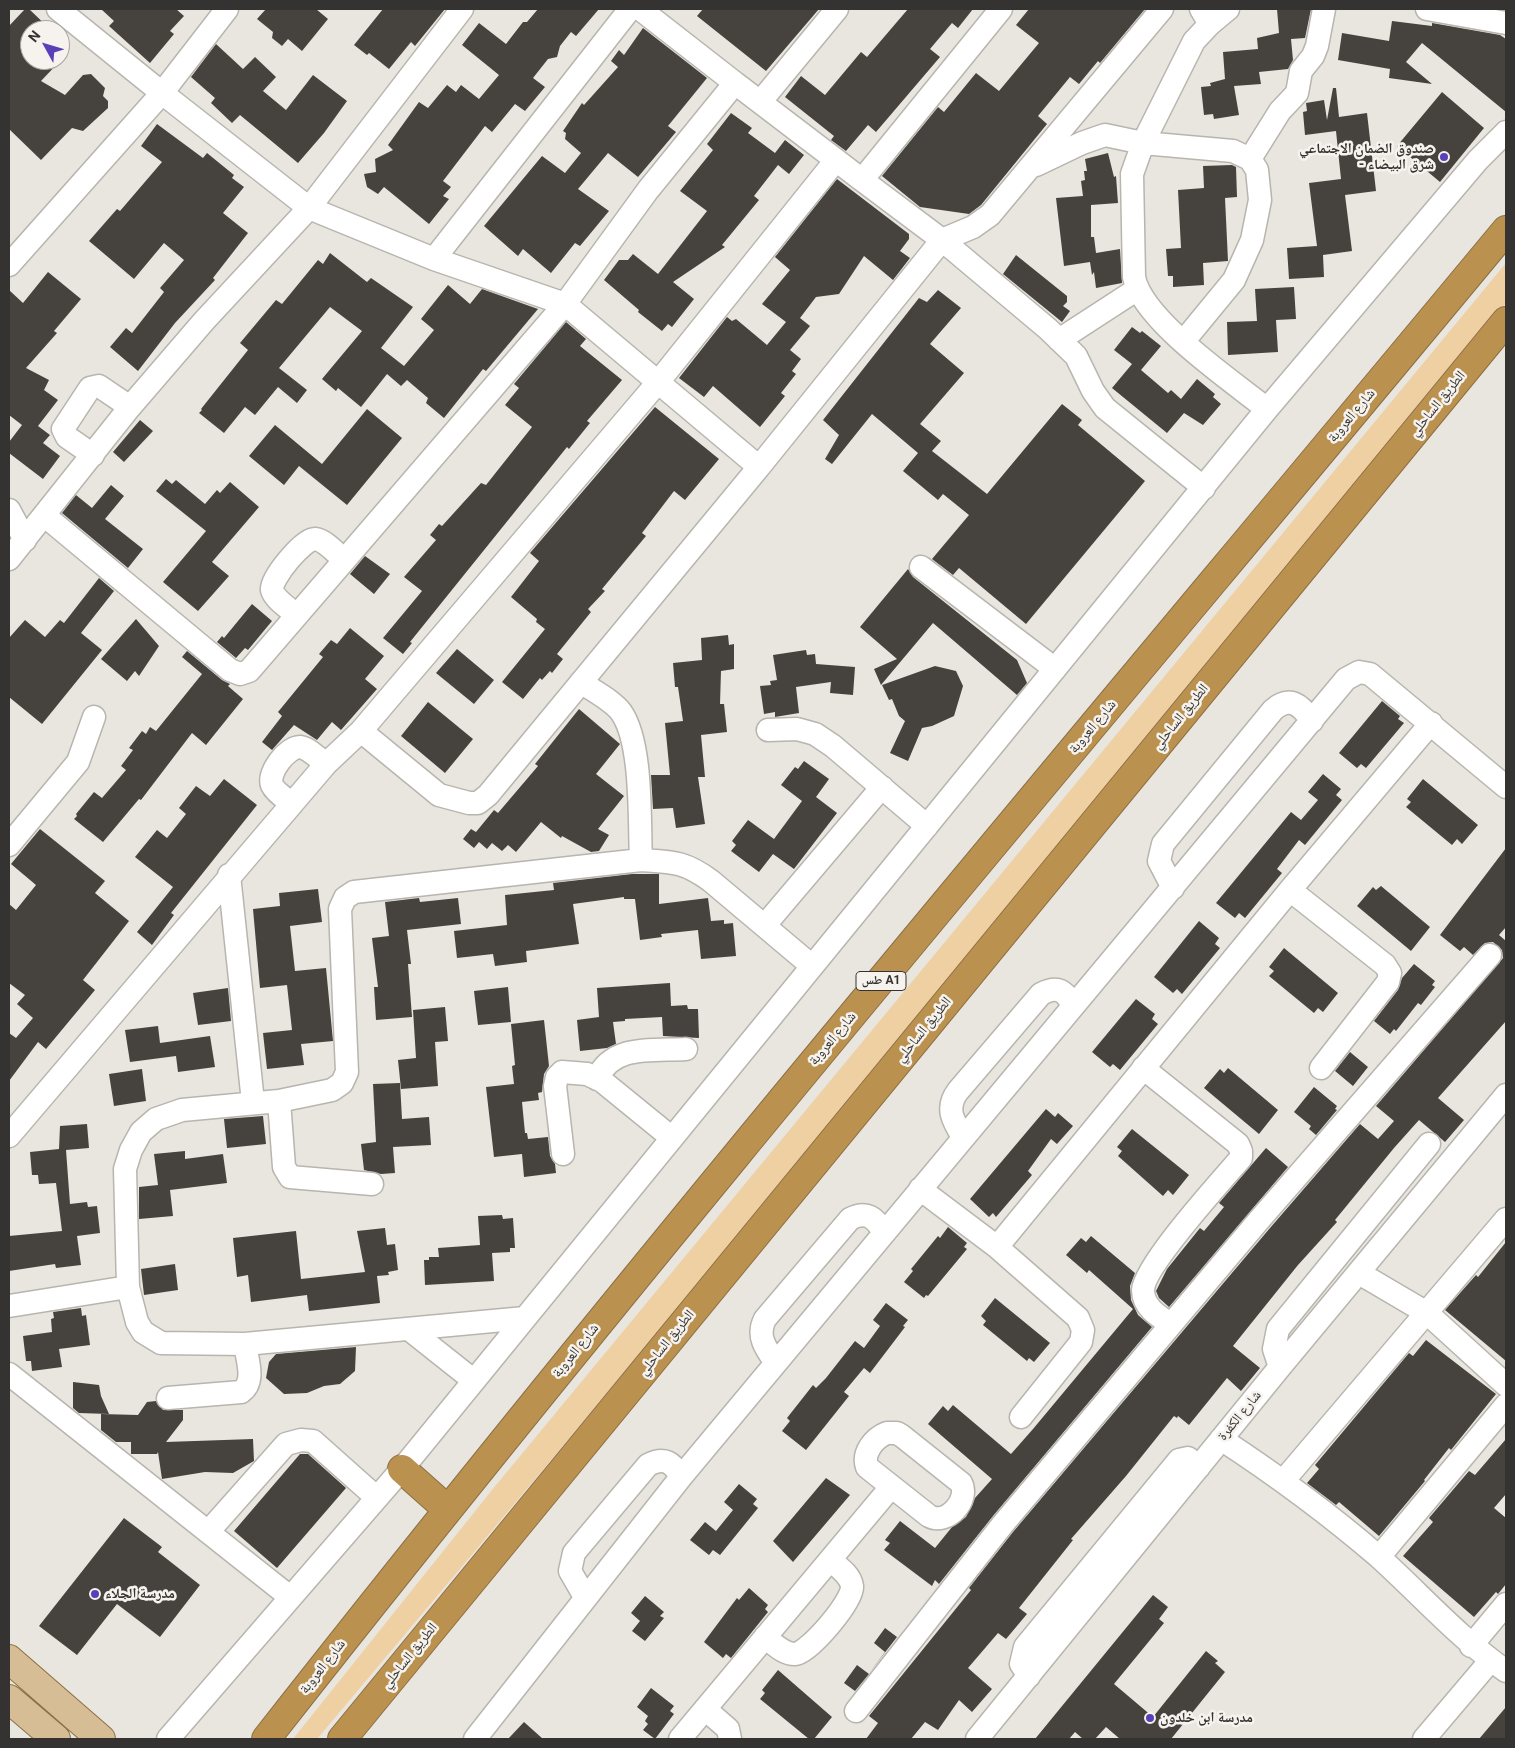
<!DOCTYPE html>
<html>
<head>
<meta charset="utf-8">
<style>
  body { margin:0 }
  #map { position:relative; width:1515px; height:1748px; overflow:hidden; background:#e9e5df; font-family:Roboto,sans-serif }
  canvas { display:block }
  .frame { position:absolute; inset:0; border:10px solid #353331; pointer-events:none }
  .north { position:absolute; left:20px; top:20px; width:50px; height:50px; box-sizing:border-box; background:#f6f2ed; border:1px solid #a9a6a2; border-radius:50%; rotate:309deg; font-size:14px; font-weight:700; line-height:20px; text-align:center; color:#353331 }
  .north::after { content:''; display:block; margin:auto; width:18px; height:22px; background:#5a40b8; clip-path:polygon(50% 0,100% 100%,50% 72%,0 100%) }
</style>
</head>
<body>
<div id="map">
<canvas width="1515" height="1748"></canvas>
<div class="frame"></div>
<div class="north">N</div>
</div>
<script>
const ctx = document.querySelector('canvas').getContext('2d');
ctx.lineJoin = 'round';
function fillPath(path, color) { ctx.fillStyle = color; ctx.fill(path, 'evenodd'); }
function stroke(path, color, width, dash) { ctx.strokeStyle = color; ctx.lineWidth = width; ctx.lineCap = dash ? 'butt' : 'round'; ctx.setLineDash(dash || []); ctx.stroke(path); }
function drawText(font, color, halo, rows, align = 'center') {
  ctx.font = font + ' Roboto,"Noto Naskh Arabic",sans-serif'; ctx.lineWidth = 5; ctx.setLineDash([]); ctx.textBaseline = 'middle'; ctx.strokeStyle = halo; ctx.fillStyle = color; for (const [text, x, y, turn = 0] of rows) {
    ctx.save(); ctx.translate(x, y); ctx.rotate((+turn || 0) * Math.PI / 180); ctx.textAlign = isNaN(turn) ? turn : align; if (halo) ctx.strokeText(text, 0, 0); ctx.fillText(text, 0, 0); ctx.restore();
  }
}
fillPath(new Path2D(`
  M1506,263V303C1112,784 717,1264 317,1739H293L492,1490Z`), '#eed0a3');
fillPath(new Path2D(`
  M25,9H29L51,30H30V60H61L41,81L65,95L83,75L91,74L105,88L103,96L108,101V108L83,131L72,128L41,160L9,129V26Z
  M101,9H176L184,16L170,31L174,34L150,63L109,26L114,21Z
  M266,9H316L328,19L302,51L288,39L282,46L272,38L273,32L257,19Z
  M383,9H445L415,46L411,42L389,69L369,53L367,55L354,45Z
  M538,9H599L576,36L571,32L560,46L557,57L548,59L533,78L545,87L525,111L515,104L492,132L485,126L443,181L451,187L443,196L449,199L429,224L384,187L378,194L367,187L364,174L376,172L375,159L393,150L388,145L419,102L428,108L447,85L456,92L461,85L479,99L499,75L462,45L479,23L506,44L523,22H527Z
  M703,9H819L766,71L697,16Z
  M908,9H973L958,28L952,23L930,49L940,57L876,132L868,125L846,151L831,140L834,136L785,97L801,76L825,95L861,52L867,57Z
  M1029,9H1145L1100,63L1098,61L1079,84L1070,77L1038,116L1047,124L981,205L969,214L920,207L882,176L938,107L944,112L976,73L999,91L1039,43L1016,25Z
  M1277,9H1311L1305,38L1291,39L1293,60L1288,69L1259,72L1261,84L1234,86L1239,115L1214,119L1213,114L1204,115L1201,87L1211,86L1210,83L1225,79L1223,52L1258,49L1257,38L1279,33Z
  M1392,21L1432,26V23L1500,35L1506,39V112L1422,43L1406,62L1432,84L1389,78L1390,69L1338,60L1342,33L1389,41Z
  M643,28L707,78L668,126L676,132L638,177L608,153L578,189L609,211L580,246L575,243L551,273L523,249L518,256L484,226L542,156L565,173L581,153L565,139L566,133L563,131L582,103L584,105L618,67L611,61L619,50L624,55Z
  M216,44L243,69L255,57L276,77L263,91L286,110L313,75L347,101L324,133L298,163L240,115L232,123L211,103L215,98L191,77Z
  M1333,88H1336L1339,117L1367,113L1376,191L1345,195L1352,251L1323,255L1324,277L1289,279L1287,248L1317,246L1309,183L1341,179L1336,131L1305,135L1303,112L1307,111L1306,103L1324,100L1327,120Z
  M1442,92L1484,128L1440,182L1397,146Z
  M731,113L752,128L748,133L775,153L785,140L804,155L789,174L778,165L754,196L759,200L722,245L725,247L673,282L694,299L672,327L668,324L662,331L638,312L639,310L604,280L619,260H628L633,254L658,274L707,211L680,191L713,150L707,144Z
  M157,124L203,158L207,153L234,175L232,178L244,187L223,213L248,233L213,278L215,280L175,323L138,371L110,347L126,328L132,333L164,292L160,288L184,260L164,243L134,279L89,241L117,209L120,211L162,162L141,146Z
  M1108,153L1114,177L1116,176L1118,203L1091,205V237H1094L1096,253L1120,249L1122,283L1096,288L1094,272L1092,275L1090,262L1064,266L1056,198L1083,196L1081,181L1085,180L1084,171H1087L1085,159Z
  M1232,165L1236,167L1237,197L1225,198L1228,261L1203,263L1204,285L1173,287V276H1168L1166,249L1181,248L1178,190L1204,188L1203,166Z
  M837,179L909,234V239L900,251L910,258L893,280L864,256L839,294L816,297L800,318L810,326L790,350L801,359L792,371L796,374L781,393L785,396L760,427L713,386L704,397L679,378L727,317L732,321L736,319L767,345L786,322L762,304L790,270L775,257Z
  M330,253L367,282L371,278L413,307L381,348L404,366L434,330L421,319L448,285L470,304L482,289L538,309L486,371L483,369L444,418L426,403L428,398L407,380L401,386L387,374L361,407L338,388L336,391L322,379L362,331L330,307L279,368L307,390L297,403L278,387L255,415L245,407L224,433L199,413L202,410L201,409L248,350L240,343L276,300L282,304L318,260L323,264Z
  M1016,255L1067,296V302L1063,306L1070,311L1062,322L1003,274Z
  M48,272L81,299L54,331L57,333L26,368L49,380L44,390L58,400L38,426L50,435L43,443L60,456L43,479L9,453V442L22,425L9,415V290L23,303Z
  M1294,287L1296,319L1276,320L1278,352L1228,355L1227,322L1257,321L1255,289Z
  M938,290L961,308L930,344L964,373L920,424L941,441L932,451L987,494L1062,404L1082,420L1078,425L1145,481L1026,624L959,568L953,575L932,559L969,515L943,494L938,500L903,471L918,453L872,414L832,464L825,459L839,435L823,420L919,298L927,302Z
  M566,322L586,339L580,346L622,380L587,421L590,423L569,449L567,447L410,642L412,643L403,654L383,638L422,591L404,577L436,540L430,535L439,524L442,526L481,483L486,485L532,427L505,405L519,388L514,384Z
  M1132,327L1140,333L1142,331L1161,346L1141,370L1168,393L1171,390L1181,399L1197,379L1215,394L1213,397L1221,404L1203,425L1184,413L1167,433L1112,388L1132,364L1114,350Z
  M655,407L719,459L685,500L674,491L642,533L646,536L602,589L605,591L588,609L591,612L557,654L563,659L552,673L550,671L542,680L540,678L523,699L502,682L545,629L536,622L537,619L511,597L539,561L530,553Z
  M367,409L402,438L347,505L299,466L284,485L249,456L275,425L322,464Z
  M140,420L153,431L124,462L113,452Z
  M166,479L172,484L176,480L205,504L217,490L220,493L230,482L259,507L212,562L229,576L198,611L163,582L206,531L156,491Z
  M111,485L124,496L105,519L143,549L128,568L62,513L76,495L92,508Z
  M365,556L390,574L374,594L350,574Z
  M908,569L913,577L1017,660L1027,683L1017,695L933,623L881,685L874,669L897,659L860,627Z
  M99,578L114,591L81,633L102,650L42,724L9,697V638L25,620L45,637L60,620L64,623Z
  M252,604L272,621L248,650L245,648L236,658L217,642L222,636L224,638Z
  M136,619L159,646L139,676L135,671L127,681L101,659Z
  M350,628L384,656L365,679L377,689L341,730L332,722L317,740L294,725L272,750L262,742L282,716L278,712L323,657L319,654L331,640L337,644Z
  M728,635L729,645L734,644V669L721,671L720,704H724L727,732L701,735L705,777H698L705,824L676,828L673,808L653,809L651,775H670L665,723L683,721L678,687H675L673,663L702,660L701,638Z
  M457,649L494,680L474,704L436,673Z
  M806,650L807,655L815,654L816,664L855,667L853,695L830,693L831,682L796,687L799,713L775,717V712L764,714L760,686L771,685L770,681L777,680L773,655Z
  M187,651L222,680L230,684L228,686L243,699L206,745L192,733L141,800L139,799L103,842L74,819L77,816L76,814L94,792L102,798L126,770L121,766L133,750L129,748L142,731L146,734L150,727L156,731L202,674L182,657Z
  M935,666L956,671L963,686L954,716L932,726L922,728L908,761L890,753L905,721L899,716L892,699L889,700L882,685Z
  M1382,701L1400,716L1398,719L1404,723L1366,768L1361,764L1357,768L1339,753Z
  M428,702L473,739L445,773L401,736Z
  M579,709L620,744L596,774L624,796L598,829L609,835L599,851L591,852L562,836L561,838L541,822L516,852L508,845L502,851L492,843L487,849L479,842L474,848L463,839L471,829L476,832L494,810L498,813L538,766L535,764Z
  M804,761L829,779L816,797L837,813L794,869L773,854L759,872L731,851L736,845L732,841L748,820L774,839L802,801L781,785L795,767L798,769Z
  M1323,774L1341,789L1336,795L1342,800L1305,845L1299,840L1277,869L1282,873L1245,918L1239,913L1235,918L1216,903L1291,812L1301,820L1318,800L1308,792Z
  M224,779L257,805L171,913L174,915L152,945L137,932L173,887L135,857L157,830L167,838L186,814L179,808L196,786L210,796Z
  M1423,779L1478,825L1462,844L1457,839L1452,845L1406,807L1411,802L1407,799Z
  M40,829L105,881L95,893L129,921L83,980L95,990L46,1049L38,1042L9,1081V1033L16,1038L33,1018L17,1004L25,995L9,983V904L16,910L36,885L11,864Z
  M1506,848V927L1499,935L1506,941V1021L1438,1098L1464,1120L1445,1142L1419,1120L1394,1148L1335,1220L1337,1222L1298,1265L1233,1346L1260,1368L1241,1391L1227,1378L1189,1425L1178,1416L1177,1418L1174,1416L1126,1476L1071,1539L1073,1540L1019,1608L1027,1614L1006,1639L998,1633L968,1668L992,1689L972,1712L959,1700L938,1730L925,1722L911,1739H866L878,1723L869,1716L971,1590L969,1588L1013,1532L1270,1228L1360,1124L1378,1139L1394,1121L1376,1106L1503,958L1502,950L1493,942L1485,943L1473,955L1464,947L1460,951L1440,935Z
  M632,874H659V904L708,898L711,921L724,920V924L733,923L736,956L701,959L698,930L661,934L662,937L640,940L635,899H624V897L573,904L579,944L526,951L527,962L495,966L493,954L457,958L454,931L507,925L505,895L554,890L553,883Z
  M1381,886L1430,927L1411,951L1357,906L1373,887L1376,890Z
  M318,889L322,922L290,926L295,971L326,968L333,1041L301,1044L304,1065L267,1069L263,1033L292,1030L287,985L260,988L253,909L280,906L279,893Z
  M419,898L420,902L458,898L461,924L407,930L411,964H408L412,1017L376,1020L374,987H378L372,938L389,936L385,902Z
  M1199,921L1219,938L1215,944L1220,948L1182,994L1177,989L1173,993L1154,977Z
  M1284,948L1338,993L1323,1012L1318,1008L1314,1013L1269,976L1274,971L1269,967Z
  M1414,964L1435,981L1432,985L1435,987L1421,1005L1418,1003L1396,1031L1394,1029L1390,1034L1374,1021L1398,990L1402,978Z
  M670,983L671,1006L687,1005L688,1009H698L699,1038L663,1036L662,1017L625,1019V1021L613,1022L616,1044L607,1048L580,1051L577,1020L599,1017L597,988Z
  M508,987L511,1022L478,1025L474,991Z
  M228,988L231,1021L198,1025L193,993Z
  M1136,999L1155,1014L1152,1019L1158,1024L1120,1070L1113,1064L1110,1067L1092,1052Z
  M445,1007L448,1041L435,1042L438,1086L401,1089L398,1060L416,1058L413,1010Z
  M544,1020L549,1066L544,1074L542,1092L538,1093L539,1100L522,1102L525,1133H527L528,1139L548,1137L550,1156L555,1164L556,1173L524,1177L522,1154L494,1157L486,1087L514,1084L512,1066L515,1065L511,1024Z
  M158,1026L160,1043L210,1036L215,1067L178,1072L176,1056L130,1062L125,1030Z
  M1350,1052L1368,1067L1353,1086L1335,1071Z
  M1228,1068L1278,1110L1259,1134L1204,1088L1220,1069L1224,1073Z
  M142,1069L146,1101L114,1106L109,1074Z
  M400,1083L402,1119L429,1117L431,1145L393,1147L395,1173L381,1174L364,1170L361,1144L376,1142L373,1084Z
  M1314,1087L1337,1106L1335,1109L1337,1110L1316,1135L1309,1129L1311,1126L1294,1112Z
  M1046,1109L1055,1117L1058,1113L1073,1126L1057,1144L1051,1139L1028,1171L1032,1175L996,1217L993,1213L989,1217L970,1199Z
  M263,1116L266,1144L227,1148L224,1119Z
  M87,1124L89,1148L66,1150L70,1204L87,1202L88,1207L97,1206L100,1233L77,1236L81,1265L56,1268L55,1264L9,1271V1236L62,1231L56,1183L39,1184L38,1175H32L30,1152L59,1149L60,1126Z
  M1132,1129L1189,1175L1173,1195L1168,1190L1163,1196L1118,1156L1122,1151L1117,1147Z
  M1266,1148L1288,1167L1169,1307L1159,1298L1156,1291L1167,1269L1200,1228L1204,1231L1224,1207L1219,1203Z
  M185,1151V1159L223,1154L227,1183L170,1190L173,1216L139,1219V1187L158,1185L154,1154Z
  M502,1215L503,1219L513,1218L515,1248H510V1252L492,1253L494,1281L425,1285L424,1260H429V1257H439L438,1248L480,1245L478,1216Z
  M948,1227L967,1243L964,1247L967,1249L928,1296L926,1295L924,1298L904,1282L913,1271L911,1269L938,1236L940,1238Z
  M385,1228L387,1245L395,1244L398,1270L388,1272L389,1275L377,1276L380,1303L309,1311L307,1295L251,1302L248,1275L237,1277L233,1238L296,1231L301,1279L365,1272L357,1231Z
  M1091,1236L1135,1273L1130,1286L1131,1300L1138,1315L1152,1327L993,1516L939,1584L935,1580L932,1586L884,1550L890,1543L885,1540L900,1521L935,1548L952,1527L966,1517L975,1498L992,1479L928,1424L943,1406L948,1411L953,1405L1011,1454L1033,1429L1133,1309L1089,1270L1087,1273L1066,1255L1081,1238L1086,1242Z
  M1506,1242V1361L1445,1310L1476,1275L1478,1277Z
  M175,1264L178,1290L144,1295L141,1269Z
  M995,1298L1050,1343L1034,1362L1029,1358L1027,1361L983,1325L986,1321L981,1316Z
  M886,1303L908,1320L903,1326L905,1327L870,1373L864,1368L844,1392L849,1396L806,1450L782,1431L790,1421L787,1418L813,1385L816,1388L826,1378L855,1341L864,1348L880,1326L873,1320Z
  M81,1308L82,1316L86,1315L90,1345L59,1349L62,1367L32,1371L31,1361H26L23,1336L52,1332L51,1319L54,1318L53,1312Z
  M1426,1340L1496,1394L1451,1450L1449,1448L1424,1480L1425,1481L1379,1536L1339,1502L1336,1505L1307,1483L1319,1469L1315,1465L1409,1353L1413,1356Z
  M356,1347L355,1371L340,1384L324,1386L307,1393L284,1394L266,1378L269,1362L276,1354Z
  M73,1382L99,1385L101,1396L109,1414L79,1413L73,1408Z
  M156,1401L163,1410H183V1420L166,1442L253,1439L254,1461L233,1473L205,1472L162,1479L158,1452L157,1454H131V1442H116L101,1430V1414L138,1415L147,1402Z
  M1506,1439V1494L1494,1508L1506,1518V1584L1498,1594L1496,1592L1474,1617L1403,1556L1433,1522L1429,1518L1469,1471L1475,1475Z
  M300,1454H308L346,1488L277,1568L234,1531Z
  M826,1478L850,1495L793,1562L773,1541Z
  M739,1484L757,1499L753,1504L758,1508L720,1555L713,1550L709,1555L690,1540L705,1522L716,1531L733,1510L724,1502Z
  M124,1518L162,1547L158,1552L200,1585L160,1637L117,1604L77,1655L39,1626Z
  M749,1588L768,1605L765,1609L768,1612L731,1658L726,1654L723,1658L704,1642L737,1598L739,1600Z
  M1153,1595L1168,1607L1159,1619L1164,1623L1114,1684L1153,1717L1206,1651L1218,1661L1215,1663L1225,1672L1171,1739H1120L1106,1727L1095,1739H1083L1075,1732L1069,1739H1035Z
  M645,1596L664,1612L660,1616L664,1618L645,1641L632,1631L640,1621L631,1613Z
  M885,1628L897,1637L869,1673L885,1652L874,1643Z
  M857,1665L869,1674L855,1691L844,1683Z
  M778,1670L832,1717L814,1739H809L760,1699L765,1693L762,1690Z
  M651,1688L674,1706L670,1711L674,1714L655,1739L643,1730L648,1724L645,1721L648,1716L637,1707Z
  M1506,1707V1739H1479Z
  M524,1722L543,1739H508Z`), '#46433e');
const minor = new Path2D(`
  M58,9L162,93L227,9
  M1201,9L1210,24L1194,41L1143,143L1132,174L1134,277C1142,320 1232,381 1267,409
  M1427,9L1506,23
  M1210,24L1228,9
  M735,83L836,160
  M761,101L837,9
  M1250,159L1280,111L1297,93L1301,71L1313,56L1317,46L1324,9
  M1036,165L1082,143L1105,135L1143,143L1233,151L1250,159L1257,170L1260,200L1252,240L1234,280L1183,342
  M862,180L942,240L1048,329L1076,356L1093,391L1105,408L1204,488
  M434,259L630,9
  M9,265L162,93L309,208L434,259L565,304L759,467L942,240L973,227L990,215L1162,9
  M1059,340L1136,290
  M93,455L67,437L63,429L90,388L99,386L130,407
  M9,510L25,540
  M45,516L230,670L240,674L249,671L565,304L648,190L735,83L640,9
  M9,559L130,407L204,321L309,208L462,9
  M921,567L1055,669
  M296,615C289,608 275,600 272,590C270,579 304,538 315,539C325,540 336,553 343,559
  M581,682C593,691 612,700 621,712C643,743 639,822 641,860
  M768,730L797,729L815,734L833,746L927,826
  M361,731L439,795L469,803H478L488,795L759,467
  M292,804C285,798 275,792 272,785C267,773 287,747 300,747C309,748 319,759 326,764
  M9,845L78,762L94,717
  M229,875L253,1102
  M1173,888L1159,861L1163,844L1273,710C1290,695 1301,705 1312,721
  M1290,890L1385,965L1390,973L1388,982L1321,1068
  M765,925L882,787
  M1143,1068L1238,1144L1241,1151V1158C1222,1180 1144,1266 1143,1290C1143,1307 1158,1316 1171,1324
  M597,1079C612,1044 653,1051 686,1049
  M279,1101L284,1167L290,1177L372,1184
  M9,1136L326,764L361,731L659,381L836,160L862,180L1001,9
  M963,1137C953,1121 945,1108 958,1091L1041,994C1058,985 1065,991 1073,1005
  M563,1154L555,1086L557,1077L562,1072L587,1074L602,1081L672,1138
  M920,1189L997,1247L1078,1318L1083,1330L1081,1342L1021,1417
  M997,1247L1290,890L1431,723
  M1359,1273L1427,1313L1506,1385
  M9,1306L128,1287
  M525,1318L245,1344L161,1343L143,1332L137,1322L128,1287L125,1169L131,1150L141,1132L156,1119L182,1110L279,1101L332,1090L342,1083L347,1072L340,909L345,898L354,892L641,860C672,862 684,861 711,881L812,966
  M410,1330L473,1380
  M776,1363C766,1349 756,1336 765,1319L850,1219C867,1210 875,1218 884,1232
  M1280,1367L1274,1349L1278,1329L1429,1144
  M9,1374L290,1597
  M168,1398L241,1392C256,1382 247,1360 245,1344
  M887,1433H897L902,1436L961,1483C970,1500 947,1526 929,1516L867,1467C862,1453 874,1438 887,1433Z
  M1221,1439C1276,1475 1329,1514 1379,1557C1422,1596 1459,1638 1506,1671
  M1284,1480L1506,1219
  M208,1532L286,1444L301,1440L313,1441L377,1498
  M1379,1557L1506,1405
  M585,1597L570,1571L574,1553L648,1465C665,1456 673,1463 681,1477
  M765,1637C774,1644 783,1654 795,1654C809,1653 854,1600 852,1586C850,1574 838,1567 830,1560
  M1471,1646L1506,1604
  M1029,1676L1021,1664L1025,1647L1179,1460L1188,1458L1199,1467
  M705,1709L728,1729L730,1739
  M856,1711L1003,1524L1260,1219L1490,955
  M168,1739L402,1469L1267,409L1478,160L1506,132
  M475,1739L681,1477L1346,679L1359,672L1370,674L1506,787
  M680,1739L891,1487
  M977,1739L1280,1367L1506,1095
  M1424,1739L1491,1660`);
const major = new Path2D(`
  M9,1659L101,1739
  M9,1699L56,1739`);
const highway = new Path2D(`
  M402,1469L447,1509
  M266,1739C668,1227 1090,731 1506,230
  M342,1739L1506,321`);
stroke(minor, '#b8b5af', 25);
stroke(major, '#8c7044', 30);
stroke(highway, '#8c7044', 30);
stroke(minor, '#fff', 22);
stroke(major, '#d6bd95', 28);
stroke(highway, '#bb914f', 28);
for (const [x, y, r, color] of [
  [1444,157,5,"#5a40b8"],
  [95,1594,5,"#5a40b8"],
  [1150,1718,5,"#5a40b8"]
]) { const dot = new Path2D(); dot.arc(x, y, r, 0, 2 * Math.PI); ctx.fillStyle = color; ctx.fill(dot); stroke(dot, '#f6f2ed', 2); }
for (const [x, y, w] of [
  [881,981,50]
]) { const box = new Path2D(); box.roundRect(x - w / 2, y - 9.5, w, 19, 4); ctx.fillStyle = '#f6f2ed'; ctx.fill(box); stroke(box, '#353331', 1); }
drawText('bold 12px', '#353331', null, [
  ["طس A1",881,981]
]);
drawText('bold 14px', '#353331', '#f6f2ed', [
  ["صندوق الضمان الاجتماعي",1434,149,"right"],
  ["- شرق البيضاء",1434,165,"right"],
  ["مدرسة الجلاء",105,1594],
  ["مدرسة ابن خلدون",1160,1718]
], 'left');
drawText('14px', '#353331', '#f6f2ed', [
  ["الطريق الساحلي",1438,404,-51],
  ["شارع العروبة",1352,416,-50],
  ["الطريق الساحلي",1181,717,-51],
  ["شارع العروبة",1093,727,-50],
  ["الطريق الساحلي",924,1030,-51],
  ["شارع العروبة",833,1039,-50],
  ["الطريق الساحلي",667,1343,-51],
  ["شارع العروبة",576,1351,-51],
  ["شارع الكفرة",1240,1416,-51],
  ["الطريق الساحلي",410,1656,-51],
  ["شارع العروبة",323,1667,-52]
]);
</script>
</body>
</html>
